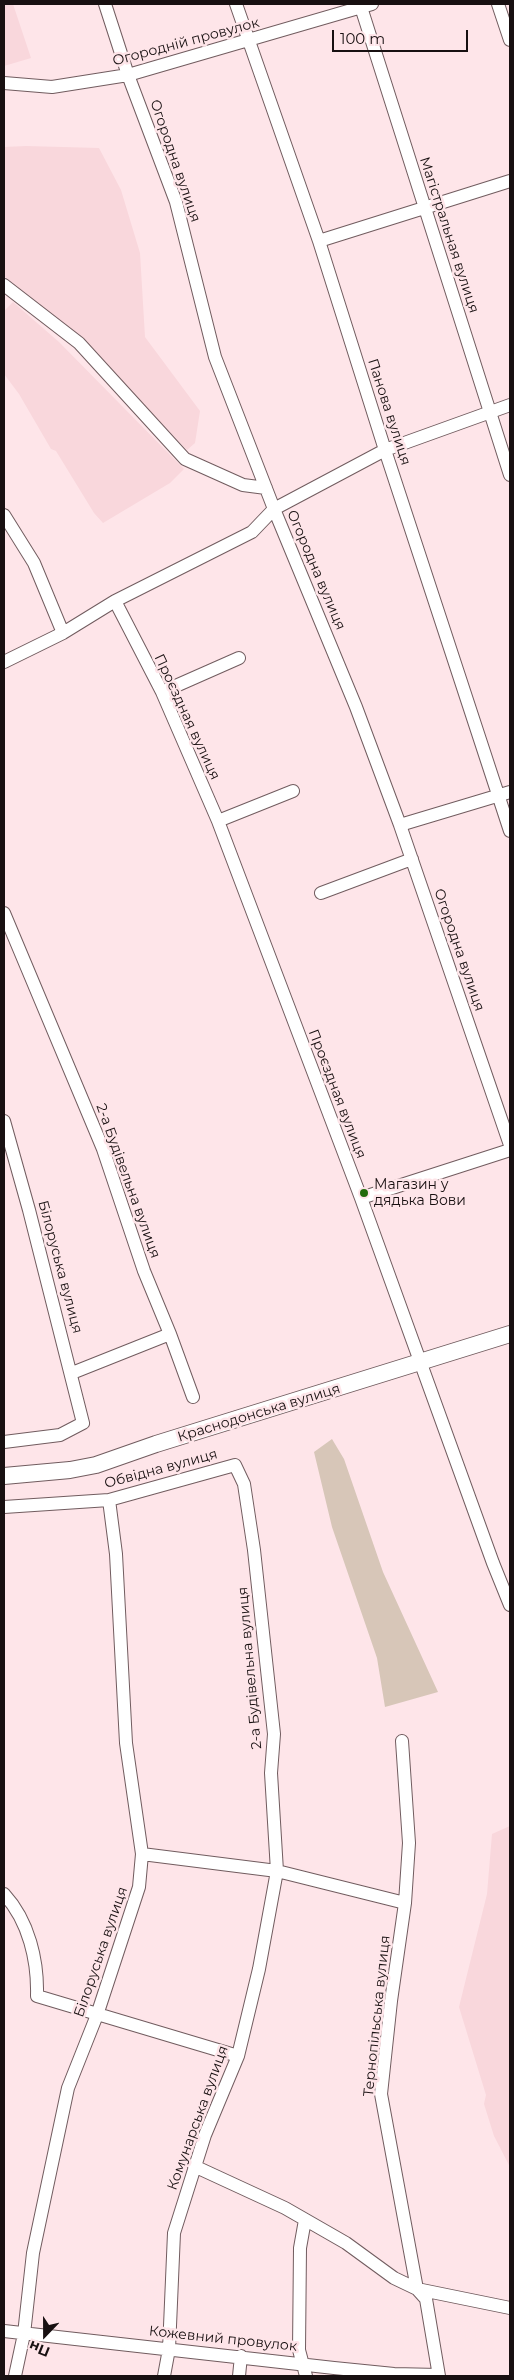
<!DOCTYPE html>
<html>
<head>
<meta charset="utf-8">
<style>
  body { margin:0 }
  #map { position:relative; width:514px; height:2380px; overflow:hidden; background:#fee5e9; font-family:Montserrat,sans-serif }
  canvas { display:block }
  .frame { position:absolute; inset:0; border:5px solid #181011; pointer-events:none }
  .north { position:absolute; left:20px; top:2310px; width:50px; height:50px; -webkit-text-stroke:4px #fee5e9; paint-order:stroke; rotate:202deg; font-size:14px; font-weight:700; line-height:20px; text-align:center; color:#181011 }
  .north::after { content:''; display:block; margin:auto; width:18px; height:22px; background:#181011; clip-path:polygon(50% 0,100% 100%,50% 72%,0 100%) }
  .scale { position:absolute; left:332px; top:30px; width:136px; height:22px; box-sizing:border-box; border:2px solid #181011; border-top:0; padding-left:6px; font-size:15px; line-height:18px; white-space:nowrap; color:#181011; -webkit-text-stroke:4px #fee5e9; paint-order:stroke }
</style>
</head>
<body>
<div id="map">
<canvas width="514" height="2380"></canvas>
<div class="frame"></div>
<div class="north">Пн</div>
<div class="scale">100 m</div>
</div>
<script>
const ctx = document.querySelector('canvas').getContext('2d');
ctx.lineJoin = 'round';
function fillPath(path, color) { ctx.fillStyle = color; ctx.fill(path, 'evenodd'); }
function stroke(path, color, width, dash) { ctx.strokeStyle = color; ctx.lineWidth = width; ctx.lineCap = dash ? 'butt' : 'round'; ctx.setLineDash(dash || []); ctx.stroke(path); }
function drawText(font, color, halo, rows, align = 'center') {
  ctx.font = font + ' Montserrat,sans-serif'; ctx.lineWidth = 5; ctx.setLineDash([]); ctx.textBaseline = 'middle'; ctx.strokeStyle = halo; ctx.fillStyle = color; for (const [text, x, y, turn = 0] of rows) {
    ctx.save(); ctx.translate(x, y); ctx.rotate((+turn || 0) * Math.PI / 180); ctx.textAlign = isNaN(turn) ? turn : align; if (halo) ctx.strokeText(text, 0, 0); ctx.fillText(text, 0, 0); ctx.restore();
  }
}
fillPath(new Path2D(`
  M4,4H13L31,58L4,66Z
  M26,146L99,148L121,190L140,253L145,337L200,411L195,443L187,450L75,333L4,276V147Z
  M13,302L59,342L184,469L170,483L103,523L94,513L56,451L51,449L19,394L4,374V311Z
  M510,1826V2167L494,2136L484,2104L486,2095L459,2007L487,1894L492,1834Z`), '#f9d7dc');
fillPath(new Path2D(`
  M332,1439L344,1459L383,1572L438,1692L385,1707L377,1658L332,1527L314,1452Z`), '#d7c6b8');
const minor = new Path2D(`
  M105,4L128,75L176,202L215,357L274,509L356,707L400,825L510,1145
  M236,4L319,241L385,450L510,831
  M360,4L510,475
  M498,4L510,40
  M4,83L52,87L128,75L372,4
  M319,241L510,181
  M4,285L79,343L185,459L243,485L266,488
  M4,515L34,563L63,633
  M115,601L162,692L218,821L361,1198L493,1563L510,1605
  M4,662L63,633L115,601L252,532L274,509L385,450L510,405
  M162,692L239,658
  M218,821L293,791
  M400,825L510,792
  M321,893L412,859
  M4,913L103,1149L144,1271L170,1334L72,1373
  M4,1121L29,1210L83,1423L60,1435L4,1442
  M361,1198L510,1150
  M170,1334L193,1397
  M4,1507L109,1500L235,1465L244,1484L254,1550L274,1734L271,1773L277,1871L259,1969L238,2056L205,2135L174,2233L169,2349L164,2376
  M402,1741L409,1843L405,1903L391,2001L381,2094L417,2289L426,2299L439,2376
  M142,1854L277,1871L405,1903
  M4,1894C29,1921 38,1961 37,1996L238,2056
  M194,2166L285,2208L346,2243L394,2278L417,2289L510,2308
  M305,2220L300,2248L299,2350L306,2376
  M4,2331L334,2368L394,2374L438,2375
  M15,2376L24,2334L33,2253L68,2088L97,2015L139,1887L142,1854L126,1743L116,1554L109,1500
  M239,2376L241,2356`);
const major = new Path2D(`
  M4,1476L70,1470L96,1465L156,1444L510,1334`);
stroke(minor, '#715c5f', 14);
stroke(major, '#715c5f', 18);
stroke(minor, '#fff', 12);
stroke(major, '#fff', 16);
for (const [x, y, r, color] of [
  [364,1193,5,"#236c0c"]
]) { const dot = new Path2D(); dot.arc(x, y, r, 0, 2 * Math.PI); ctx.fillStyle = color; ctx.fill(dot); stroke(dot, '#fee5e9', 2); }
drawText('14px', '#181011', '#fee5e9', [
  ["Огородній провулок",186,42,-15],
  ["Огородна вулиця",175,161,71],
  ["Магістральная вулиця",449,235,72],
  ["Панова вулиця",389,412,72],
  ["Огородна вулиця",316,570,67],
  ["Проєздная вулиця",187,717,65],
  ["Огородна вулиця",459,950,71],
  ["Проєздная вулиця",337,1094,69],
  ["2-а Будівельна вулиця",128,1181,70],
  ["Білоруська вулиця",60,1267,75],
  ["Краснодонська вулиця",259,1413,-17],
  ["Обвідна вулиця",161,1469,-15],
  ["2-а Будівельна вулиця",250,1668,-95],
  ["Білоруська вулиця",101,1952,-71],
  ["Тернопільська вулиця",377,2016,-84],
  ["Комунарська вулиця",198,2118,-70],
  ["Кожевний провулок",223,2339,6]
]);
drawText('14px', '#181011', '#fee5e9', [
  ["Магазин у",374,1185],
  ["дядька Вови",374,1201]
], 'left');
</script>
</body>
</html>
